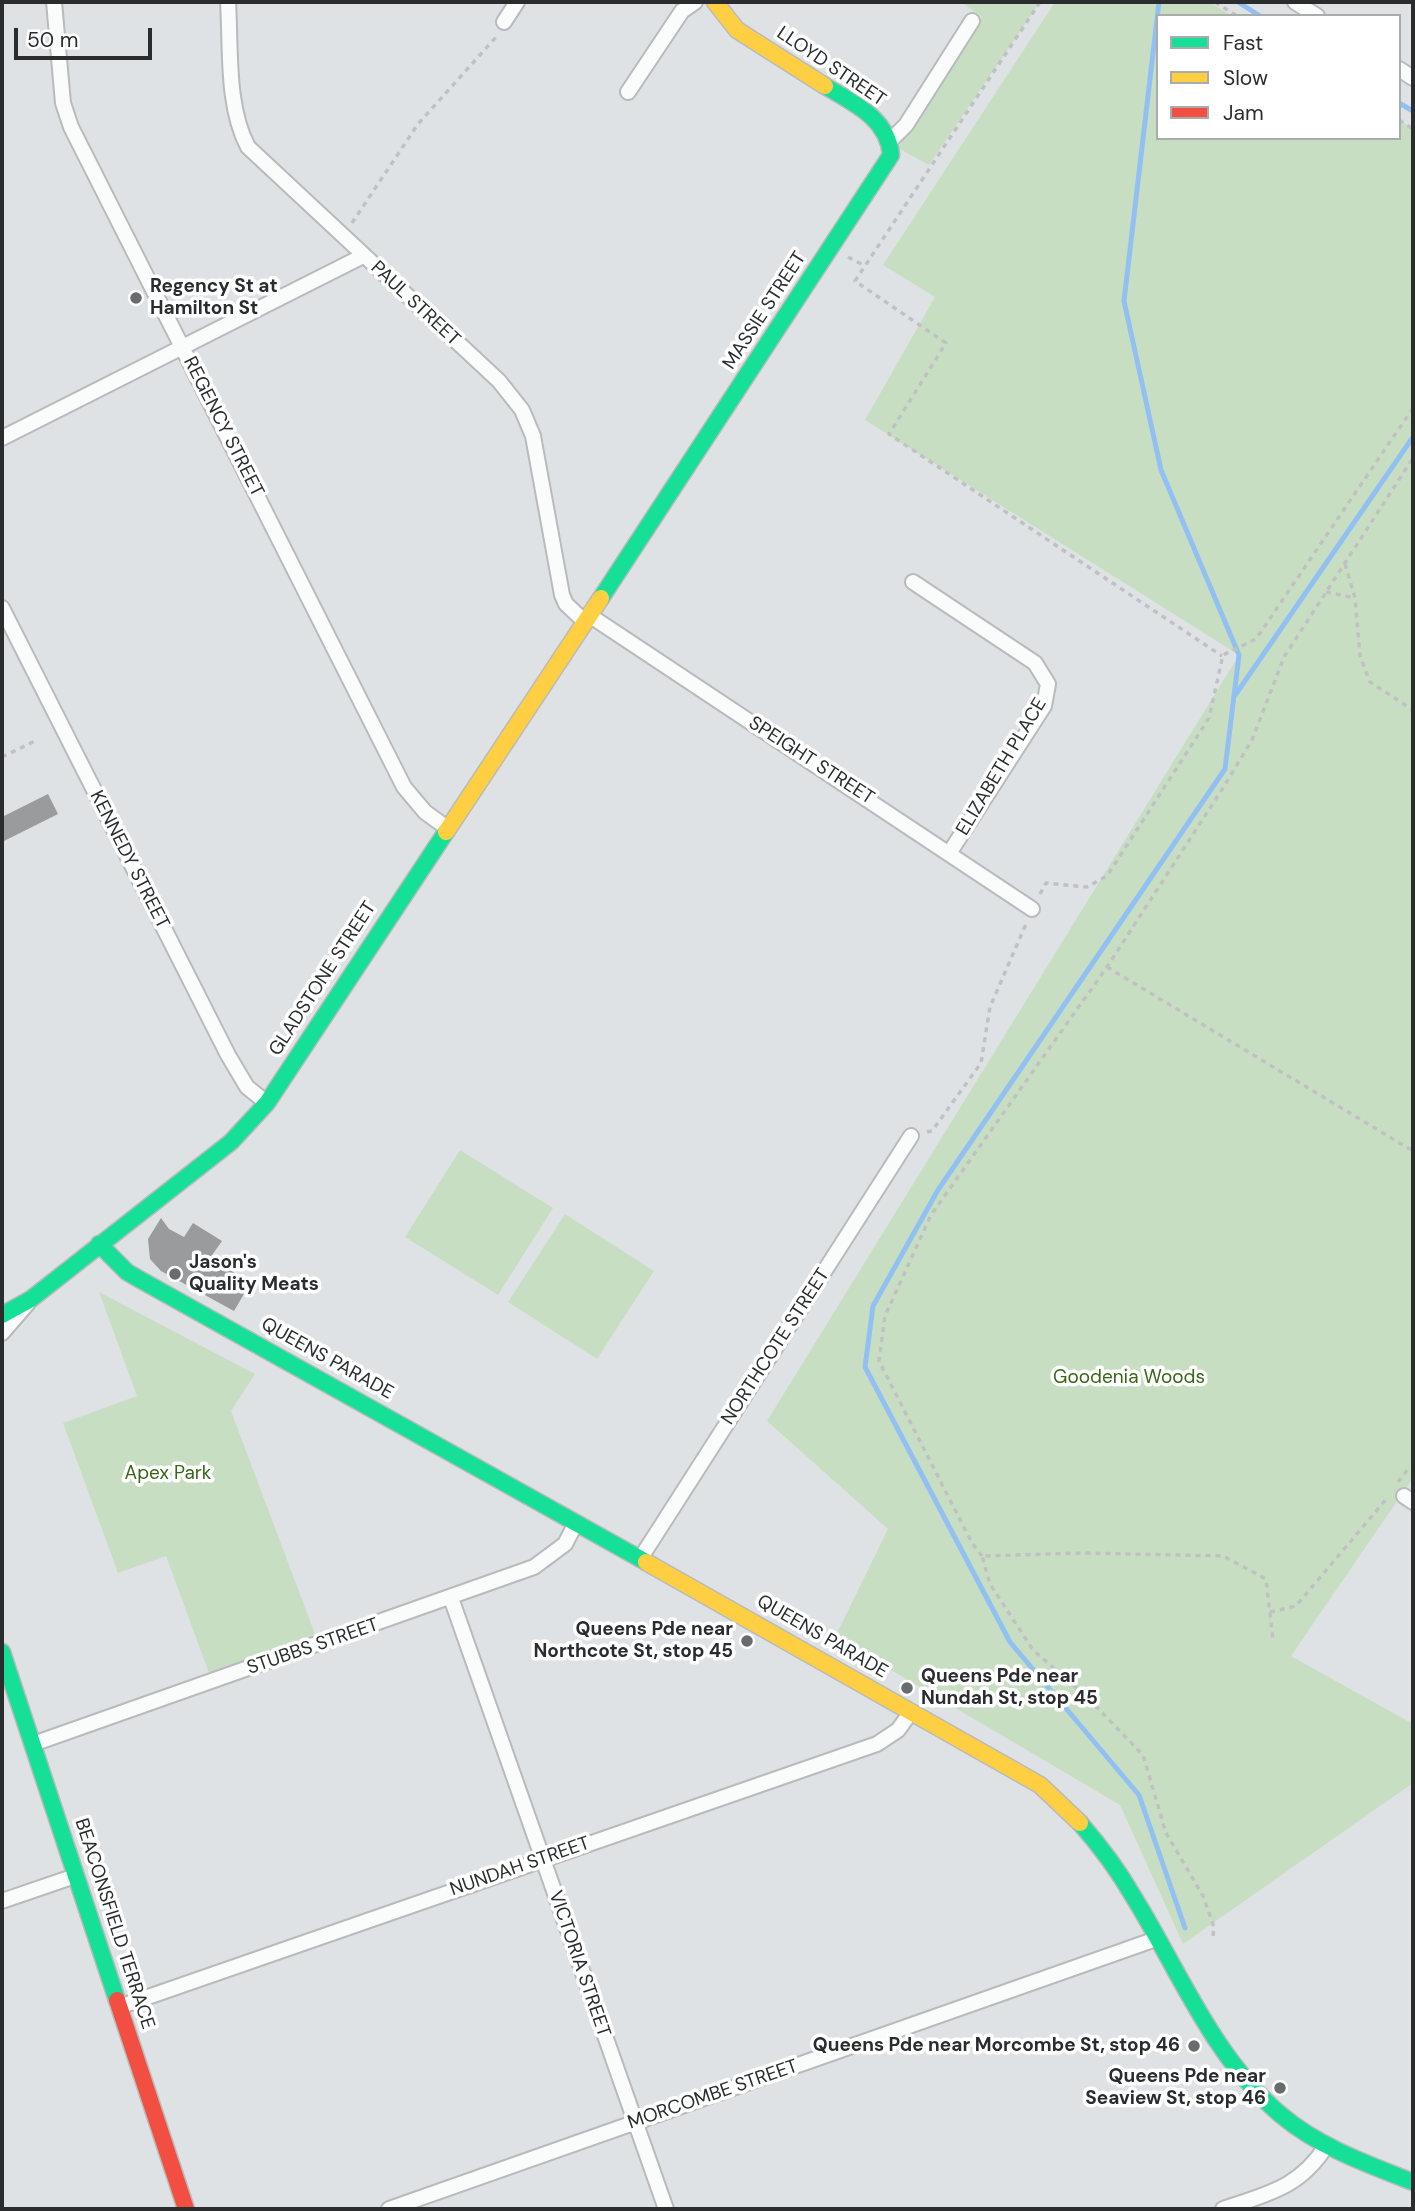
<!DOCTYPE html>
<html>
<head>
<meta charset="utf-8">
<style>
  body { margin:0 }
  #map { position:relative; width:1415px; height:2211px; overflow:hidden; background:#dfe2e5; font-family:"DM Sans",sans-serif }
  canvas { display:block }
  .frame { position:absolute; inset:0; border:4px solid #2a2c2d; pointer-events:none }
  .legend { position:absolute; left:1156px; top:14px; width:245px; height:126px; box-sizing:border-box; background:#fff; border:2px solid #aaabab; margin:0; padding:9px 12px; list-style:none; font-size:21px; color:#2a2c2d }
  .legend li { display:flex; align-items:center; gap:14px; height:35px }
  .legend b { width:35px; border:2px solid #aaabab }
  .scale { position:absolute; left:14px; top:28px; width:138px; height:32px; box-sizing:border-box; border:4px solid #2a2c2d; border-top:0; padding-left:9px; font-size:21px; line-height:24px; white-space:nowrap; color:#2a2c2d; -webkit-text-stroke:5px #fff; paint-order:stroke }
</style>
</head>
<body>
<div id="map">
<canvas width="1415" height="2211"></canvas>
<div class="frame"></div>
<ul class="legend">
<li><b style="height:9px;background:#16e098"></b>Fast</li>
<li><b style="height:9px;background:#ffcf43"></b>Slow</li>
<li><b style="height:9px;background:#f24e42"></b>Jam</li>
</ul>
<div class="scale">50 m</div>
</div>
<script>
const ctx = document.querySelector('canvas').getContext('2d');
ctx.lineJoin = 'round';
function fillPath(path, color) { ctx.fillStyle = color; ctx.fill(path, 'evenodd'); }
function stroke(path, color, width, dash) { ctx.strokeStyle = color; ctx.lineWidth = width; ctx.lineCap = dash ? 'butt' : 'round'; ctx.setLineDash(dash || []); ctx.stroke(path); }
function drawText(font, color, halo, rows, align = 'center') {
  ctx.font = font + ' "DM Sans",sans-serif'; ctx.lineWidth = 7; ctx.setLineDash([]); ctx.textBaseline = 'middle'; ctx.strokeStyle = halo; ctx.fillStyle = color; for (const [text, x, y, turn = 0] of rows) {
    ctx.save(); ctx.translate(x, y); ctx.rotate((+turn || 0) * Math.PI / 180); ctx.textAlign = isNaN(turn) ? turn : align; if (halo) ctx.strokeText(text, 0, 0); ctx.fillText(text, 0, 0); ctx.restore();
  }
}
fillPath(new Path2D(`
  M961,2H1040L929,165L898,148L982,17Z
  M1055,2H1210L1232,16H1158V138H1399V120L1413,128V1478L1291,1656L1413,1724V1783L1183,1944L1120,1805L835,1637L888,1529L767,1421L1239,655L865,420L935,297L883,265Z
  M460,1150L553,1208L498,1295L405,1237Z
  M565,1214L654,1271L597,1359L508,1302Z
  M99,1292L255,1374L231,1411L315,1634L209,1673L166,1556L118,1573L63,1423L137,1396Z`), '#c8dec2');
stroke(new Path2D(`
  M1159,2L1124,301L1161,470L1239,655L1225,769L938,1190L873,1306L865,1367L1010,1642L1139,1795L1185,1928
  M1238,2L1260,16
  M1399,103L1413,111
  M1236,694L1413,437`), '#93c0f2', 5);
fillPath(new Path2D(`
  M48,794L58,814L2,842V817Z
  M161,1218L169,1229L184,1237L193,1223L222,1241L210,1258L251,1282L234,1311L161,1271L150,1259L148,1239Z`), '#999b9d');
const street = new Path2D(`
  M54,2L63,103L71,127L404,787L425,812L447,828
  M228,2C231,48 226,106 248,147L499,381L522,410L533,436L562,595L566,604L585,622
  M1295,2L1317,16
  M504,22L517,2
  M1399,69L1413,78
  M628,92L682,11L695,2
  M890,141L906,125L972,21
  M2,438L363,256
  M913,582L1035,663L1048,684L1044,706L950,852
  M2,608L228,1055L247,1087L267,1103
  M589,615L1032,909
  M2,1333L28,1303
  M1404,1496L1413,1502
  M640,1559L911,1136
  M451,1598L666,2209
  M33,1744L534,1567L565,1544L576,1523
  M2,1901L75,1876
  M119,2007L877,1744L898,1730L911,1712
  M389,2209L1156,1939
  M1223,2209C1266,2194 1300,2188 1326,2146`);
const fast = new Path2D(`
  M601,598L891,155C888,118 853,103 825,86
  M99,1244L127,1272L139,1279L646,1562
  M2,1315L31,1299L231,1142L267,1103L446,832
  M2,1652L117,2000
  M1080,1823C1100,1846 1118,1870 1133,1896C1179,1970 1213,2058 1281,2115C1319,2147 1367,2164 1413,2182`);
const slow = new Path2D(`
  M715,2L737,30L825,86
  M446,832L601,598
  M646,1562L1040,1785L1080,1823`);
const jam = new Path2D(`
  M117,2000L186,2209`);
stroke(street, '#b8babc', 18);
stroke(fast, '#b8babc', 19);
stroke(slow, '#b8babc', 19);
stroke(jam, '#b8babc', 19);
stroke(new Path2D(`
  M1040,2L855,281L946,343L889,434L1222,656
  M1215,2L1237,16
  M1399,120L1413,129
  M352,223L418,124L497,36
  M848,257L865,266
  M1345,564L1355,598L1360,656L1370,682L1413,710
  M1326,592L1355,598
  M2,757L35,741
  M1040,894L1046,883L1087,887L1107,876L1209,718L1223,655L1256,639L1413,408
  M1107,967L1413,1151
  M927,1132L932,1131L981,1063L990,1007L1026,924
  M1398,1482L1408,1469L1413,1470
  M982,1556L972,1543L879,1361L885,1316L931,1215L1107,967L1223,788L1252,740L1284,657L1413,458
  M1270,1612L1296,1606L1388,1497
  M1213,1936L1214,1927L1203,1896L1166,1833L1143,1755L1087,1697L1033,1650L990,1584L982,1556L1083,1553L1223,1556L1266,1579L1273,1640`), '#c1c1c3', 3.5, [5, 5]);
stroke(street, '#fafbfb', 14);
stroke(fast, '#16e098', 16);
stroke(slow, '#ffcf43', 16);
stroke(jam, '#f24e42', 16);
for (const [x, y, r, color] of [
  [136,298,7,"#696c6d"],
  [175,1274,7,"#696c6d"],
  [747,1641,7,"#696c6d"],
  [907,1688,7,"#696c6d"],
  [1194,2046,7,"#696c6d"],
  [1280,2088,7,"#696c6d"]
]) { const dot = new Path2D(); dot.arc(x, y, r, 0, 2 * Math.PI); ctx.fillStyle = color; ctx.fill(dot); stroke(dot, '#fff', 2.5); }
drawText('19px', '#2a2c2d', '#fff', [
  ["LLOYD STREET",831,67,34],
  ["PAUL STREET",415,304,43],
  ["MASSIE STREET",765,311,-57],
  ["REGENCY STREET",223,427,63],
  ["SPEIGHT STREET",811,761,33],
  ["ELIZABETH PLACE",1002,767,-59],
  ["KENNEDY STREET",129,860,63],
  ["GLADSTONE STREET",323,979,-57],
  ["NORTHCOTE STREET",776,1347,-57],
  ["QUEENS PARADE",327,1359,29],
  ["QUEENS PARADE",822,1637,30],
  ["STUBBS STREET",313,1647,-19],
  ["NUNDAH STREET",520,1867,-19],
  ["BEACONSFIELD TERRACE",114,1924,72],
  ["VICTORIA STREET",579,1964,71],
  ["MORCOMBE STREET",713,2095,-19]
]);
drawText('bold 19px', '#2a2c2d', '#fff', [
  ["Regency St at",150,287],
  ["Hamilton St",150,309],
  ["Jason's",189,1263],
  ["Quality Meats",189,1285],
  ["Queens Pde near",733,1630,"right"],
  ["Northcote St, stop 45",733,1652,"right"],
  ["Queens Pde near",921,1677],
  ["Nundah St, stop 45",921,1699],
  ["Queens Pde near Morcombe St, stop 46",1180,2046,"right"],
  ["Queens Pde near",1266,2077,"right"],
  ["Seaview St, stop 46",1266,2099,"right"]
], 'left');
drawText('19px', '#366616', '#fff', [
  ["Goodenia Woods",1129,1378],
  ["Apex Park",168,1474]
]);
</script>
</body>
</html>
